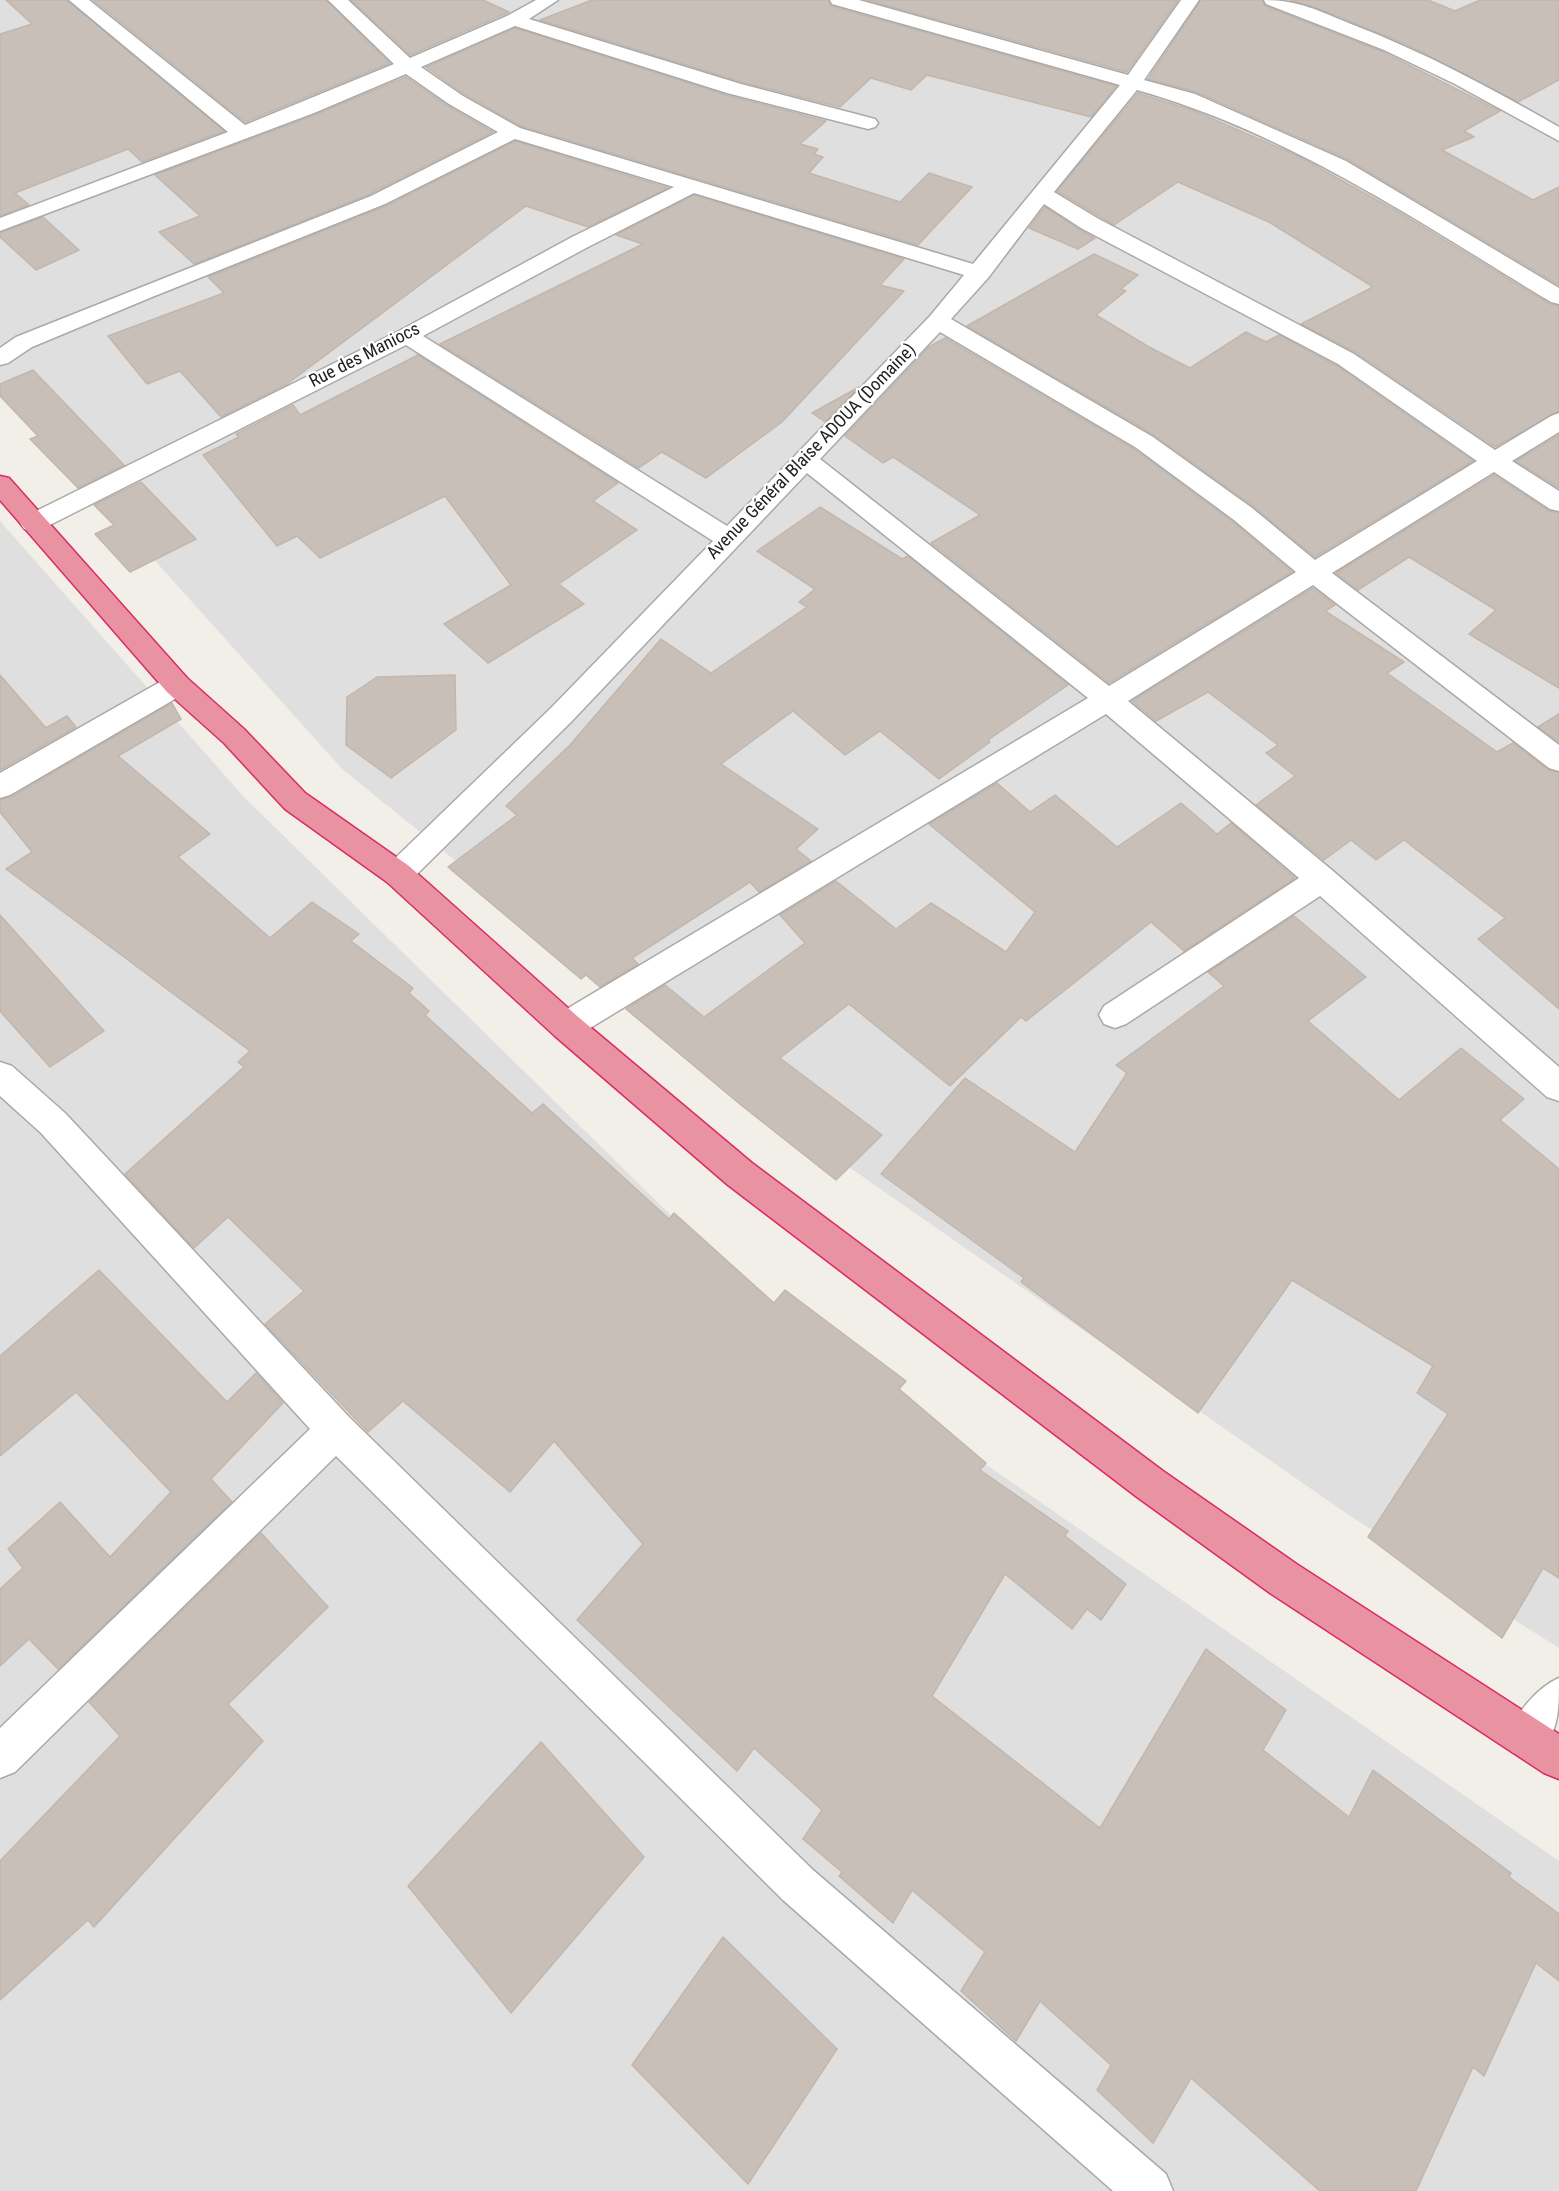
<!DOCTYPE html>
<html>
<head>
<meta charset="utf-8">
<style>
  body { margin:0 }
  canvas { display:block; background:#f2efe9 }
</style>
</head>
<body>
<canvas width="1559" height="2191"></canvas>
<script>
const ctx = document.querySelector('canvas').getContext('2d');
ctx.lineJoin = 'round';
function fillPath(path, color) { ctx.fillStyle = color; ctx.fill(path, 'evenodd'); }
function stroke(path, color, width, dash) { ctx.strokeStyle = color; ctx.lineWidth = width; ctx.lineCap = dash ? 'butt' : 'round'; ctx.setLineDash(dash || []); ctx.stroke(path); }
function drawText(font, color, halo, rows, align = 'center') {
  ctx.font = font + ' "Roboto Condensed",sans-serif'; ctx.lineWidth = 4.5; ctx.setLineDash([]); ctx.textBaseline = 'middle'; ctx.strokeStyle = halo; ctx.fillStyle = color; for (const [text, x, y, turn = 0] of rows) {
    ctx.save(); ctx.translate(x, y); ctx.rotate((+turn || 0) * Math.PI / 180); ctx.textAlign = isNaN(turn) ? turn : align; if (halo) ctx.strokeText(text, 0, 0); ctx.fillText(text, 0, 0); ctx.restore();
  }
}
fillPath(new Path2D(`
  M0,0H1559V1648L1350,1516L744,1094L342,769L0,388Z
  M0,521L244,797L780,1322L1559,1861V2191H0Z`), '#e0dfdf');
const building = new Path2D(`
  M6,0H67L224,131L142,162L128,149L15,193L29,205L0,216V34L32,24Z
  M93,0H326L390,63L245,122Z
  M351,0H483L509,12L410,55Z
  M592,0H828L831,6L1116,86L1091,117L927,75L911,90L871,78L840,107L742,82L540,20Z
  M867,0H1178L1127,72Z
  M1201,0H1262L1265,6L1383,52L1500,111L1464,131L1474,137L1442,150L1533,200L1559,187V285L1347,159L1196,92L1148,79Z
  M1290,0H1428L1455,11L1480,0H1559V80L1518,102L1406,44L1319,9Z
  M515,28L726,95L826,121L800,144L818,149L814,154L823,157L809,173L900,202L929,173L972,187L918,245L521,126L464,94L426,67Z
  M406,77L448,106L493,132L370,194L194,264L159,232L200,216L155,175L315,115Z
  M1138,93L1192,110L1298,156L1400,213L1550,304L1559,306V411L1495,447L1355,352L1301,324L1373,287L1269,222L1178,182L1114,225L1057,191Z
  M515,141L668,188L588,227L526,206L287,384L221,417L180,371L147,384L108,336L224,293L208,277L386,206Z
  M694,195L904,259L880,285L904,291L782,422L706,478L662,452L639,468L440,344L643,244L616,235Z
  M1045,207L1080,230L1095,238L1078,249L1029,228Z
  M43,217L79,250L36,270L0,237V233Z
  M1094,254L1138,275L1121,289L1126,291L1096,315L1149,347L1190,368L1246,332L1266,342L1279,335L1337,366L1473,461L1315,557L1253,506L1154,435L967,326Z
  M945,338L1134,449L1233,522L1292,572L1109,683L931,543L980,515L893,457L883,463L845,436L929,347Z
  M418,355L618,483L593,501L637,530L559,584L584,604L488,663L444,624L511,585L445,496L320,558L297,536L277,546L203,455L239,437L236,434L293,405L300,415Z
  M33,370L124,465L78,488L30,439L38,436L0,396V384Z
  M859,387L825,422L812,413Z
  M1559,435V488L1516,461Z
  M1494,475L1549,511L1559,513V688L1469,634L1496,610L1409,557L1358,590L1336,573Z
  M141,482L196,539L130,572L95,534L114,525L94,505Z
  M820,507L902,559L908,556L1068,685L988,740L990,742L939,779L880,731L845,755L793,711L721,764L818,829L796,849L811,861L759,892L750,882L632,958L638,964L600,987L586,975L581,979L448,867L517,815L506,806L570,745L661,639L711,673L807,607L799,602L815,589L757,551Z
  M1313,588L1335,605L1325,611L1404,662L1387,673L1497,752L1513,743L1548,770L1559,773V1009L1478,939L1505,918L1404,840L1376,860L1351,840L1324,860L1256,805L1295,776L1266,753L1278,745L1208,692L1156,721L1132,701Z
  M0,675L46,728L67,716L76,727L0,770Z
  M455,675L456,730L391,778L346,745L347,697L377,677Z
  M172,703L181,719L118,756L210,834L178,857L270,938L312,902L359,934L351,941L413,988L409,993L429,1011L425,1015L532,1113L543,1104L669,1219L674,1213L774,1303L785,1290L906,1381L899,1389L986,1463L980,1470L1068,1531L1065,1536L1126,1584L1101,1620L1087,1609L1072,1629L1005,1574L932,1696L1100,1828L1206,1649L1286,1710L1263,1750L1349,1817L1373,1770L1511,1873L1509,1877L1559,1914V1981L1536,1963L1484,2076L1473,2067L1416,2191H1320L1191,2078L1153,2143L1097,2090L1111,2065L1040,2001L1016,2041L961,1991L985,1952L912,1890L893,1923L839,1876L842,1872L803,1839L822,1810L754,1748L737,1771L577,1620L643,1544L554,1441L510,1492L403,1401L368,1432L265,1324L304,1291L228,1217L194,1248L125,1174L244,1067L238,1062L250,1051L6,869L32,852L0,812V800L11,797Z
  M1559,714V742L1538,727Z
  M997,783L1030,812L1055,795L1117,847L1181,803L1217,834L1231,823L1295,878L1184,951L1151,922L1026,1021L1021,1017L950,1086L849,1004L780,1058L882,1135L836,1180L741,1105L626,1009L665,985L704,1017L805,943L780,915L836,881L896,929L931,903L1006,952L1035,912L929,824Z
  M0,915L104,1031L50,1067L0,1011Z
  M1294,916L1366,977L1308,1021L1399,1100L1461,1048L1524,1099L1500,1120L1559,1169V1578L1543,1568L1502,1638L1368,1537L1448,1414L1417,1393L1433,1366L1292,1280L1198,1413L1021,1282L1024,1278L881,1174L965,1078L1075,1152L1127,1073L1116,1065L1224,986L1208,972Z
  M99,1270L227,1402L256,1373L283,1403L211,1479L232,1502L58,1669L29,1639L0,1666V1589L23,1568L8,1549L60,1502L110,1557L171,1492L76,1392L0,1456V1356Z
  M261,1533L328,1607L228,1704L263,1741L94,1927L88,1920L0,2000V1861L120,1736L89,1702Z
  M541,1742L644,1857L511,2013L408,1886Z
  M723,1937L837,2049L748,2184L632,2065Z`);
fillPath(building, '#c7bfb8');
stroke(building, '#c4b6ab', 1.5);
const minor = new Path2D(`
  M69,0H89L245,125L394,64L328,0H348L410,58L507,16L536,0H558L529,19L741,84L875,119L878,123L875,127L868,129L727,93L515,26L421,67L463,96L520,128L973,264L1120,85L832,4L830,0H859L1128,75L1181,0H1199L1144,80L1195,94L1346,161L1559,288V304L1551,302C1419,222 1287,132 1137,90L1054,192L1097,218L1354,354L1495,450L1551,416L1559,413V432L1512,461L1559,491V511L1550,509L1494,472L1332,573L1559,745V771L1549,768L1313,585L1128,701L1333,871L1559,1067V1101L1547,1097L1320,896L1126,1024L1115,1028L1104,1024L1099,1015L1104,1006L1299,878L1106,714L577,1036L566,1039L555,1036L550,1026L555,1016L1088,698L807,473L571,722L409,882L398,886L387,882L383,874L387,866L551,708L713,541L406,345L42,529L33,531L24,529L20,523L24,517L399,331L572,237L674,187L515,139L385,204L152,297L32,347L8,363L0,365V348L16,337L371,196L498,132L449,104L406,74L314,113L0,231V218L228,132ZM694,193L964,275L930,316L727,526L423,336L588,247ZM1044,204L1081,228L1338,364L1477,461L1315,560L1252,508L1153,437L951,319L988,278ZM940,332L1135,447L1234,520L1296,572L1109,686L820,459Z
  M1264,0C1299,0 1319,11 1351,24C1424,52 1491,88 1559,127V141L1455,84L1384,50L1266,4Z
  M177,675L187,678L191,685L187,692L10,795L0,798V773L167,678Z
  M0,1062L12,1066L65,1113L349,1417L813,1870L1166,2174L1173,2191H1113L783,1900L336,1456L15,1772L0,1778V1728L310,1429L41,1133L0,1096Z
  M1559,1678C1559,1716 1559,1741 1527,1758L1512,1752L1506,1737C1516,1714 1536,1688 1559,1678Z`);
const highway = new Path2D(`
  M0,476L9,478L187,678L244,729L305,793L409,866L577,1016L752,1163L1163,1471L1298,1565L1559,1734V1779L1544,1773L1270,1593L1137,1497L728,1185L555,1036L387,882L285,809L224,743L167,692L0,500Z`);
stroke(minor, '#a9a9a9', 3);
stroke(highway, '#dc2a67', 3);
fillPath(minor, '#fff');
fillPath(highway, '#e892a2');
drawText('18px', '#222', '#fff', [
  ["Rue des Maniocs",365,356,-27],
  ["Avenue Général Blaise ADOUA (Domaine)",812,452,-46]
]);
</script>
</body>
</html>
